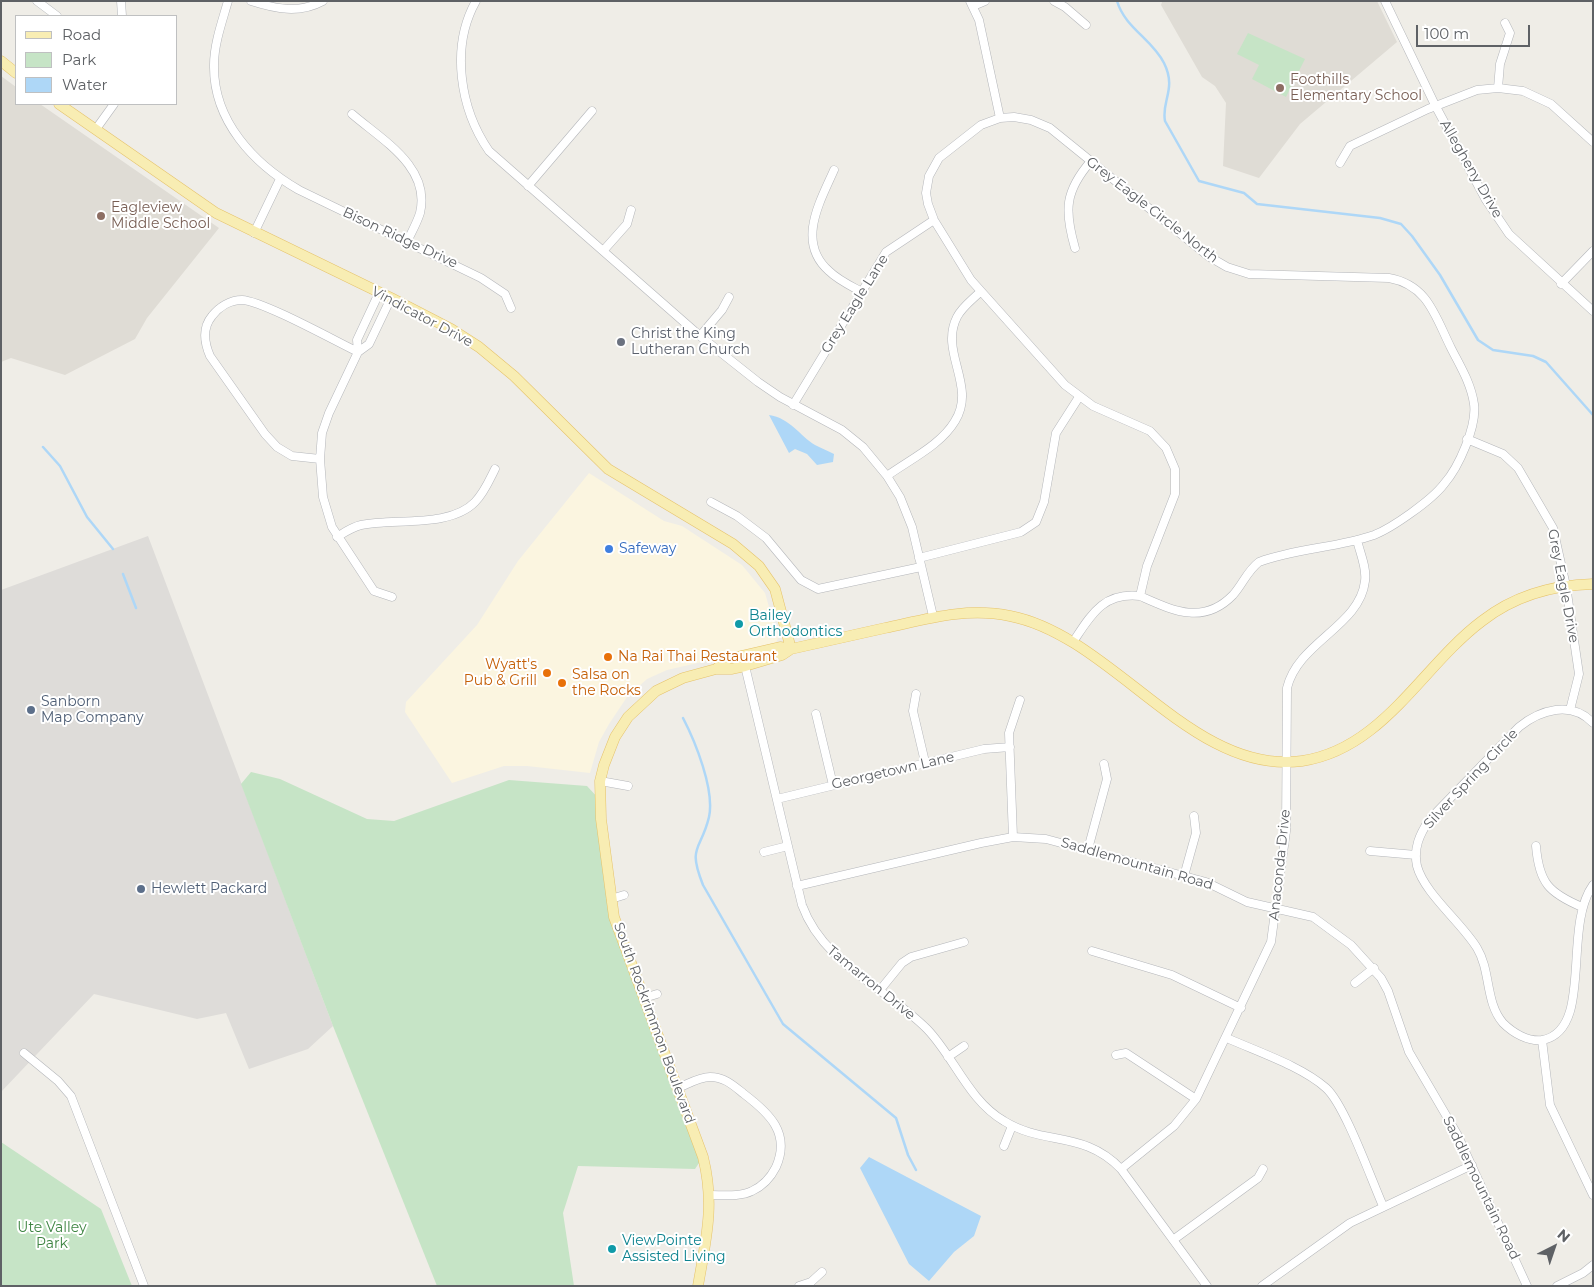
<!DOCTYPE html>
<html>
<head>
<meta charset="utf-8">
<style>
  body { margin:0 }
  #map { position:relative; width:1594px; height:1287px; overflow:hidden; background:#efede7; font-family:Montserrat,sans-serif }
  canvas { display:block }
  .frame { position:absolute; inset:0; border:2px solid #5e6165; pointer-events:none }
  .legend { position:absolute; left:15px; top:15px; width:162px; height:90px; box-sizing:border-box; background:#fff; border:1px solid #bfc0c1; margin:0; padding:6px 9px; list-style:none; font-size:15px; color:#5e6165 }
  .legend li { display:flex; align-items:center; gap:10px; height:25px }
  .legend b { width:25px; border:1px solid #bfc0c1 }
  .north { position:absolute; left:1529px; top:1222px; width:50px; height:50px; -webkit-text-stroke:4px #fff; paint-order:stroke; rotate:41deg; font-size:14px; font-weight:700; line-height:20px; text-align:center; color:#5e6165 }
  .north::after { content:''; display:block; margin:auto; width:18px; height:22px; background:#5e6165; clip-path:polygon(50% 0,100% 100%,50% 72%,0 100%) }
  .scale { position:absolute; left:1416px; top:25px; width:114px; height:22px; box-sizing:border-box; border:2px solid #5e6165; border-top:0; padding-left:6px; font-size:15px; line-height:18px; white-space:nowrap; color:#5e6165; -webkit-text-stroke:4px #fff; paint-order:stroke }
</style>
</head>
<body>
<div id="map">
<canvas width="1594" height="1287"></canvas>
<div class="frame"></div>
<ul class="legend">
<li><b style="height:6px;background:#f8edb3"></b>Road</li>
<li><b style="height:14px;background:#c6e4c6"></b>Park</li>
<li><b style="height:14px;background:#aed7f7"></b>Water</li>
</ul>
<div class="north">N</div>
<div class="scale">100 m</div>
</div>
<script>
const ctx = document.querySelector('canvas').getContext('2d');
ctx.lineJoin = 'round';
function fillPath(path, color) { ctx.fillStyle = color; ctx.fill(path, 'evenodd'); }
function stroke(path, color, width, dash) { ctx.strokeStyle = color; ctx.lineWidth = width; ctx.lineCap = dash ? 'butt' : 'round'; ctx.setLineDash(dash || []); ctx.stroke(path); }
function drawText(font, color, halo, rows, align = 'center') {
  ctx.font = font + ' Montserrat,sans-serif'; ctx.lineWidth = 4; ctx.setLineDash([]); ctx.textBaseline = 'middle'; ctx.strokeStyle = halo; ctx.fillStyle = color; for (const [text, x, y, turn = 0] of rows) {
    ctx.save(); ctx.translate(x, y); ctx.rotate((+turn || 0) * Math.PI / 180); ctx.textAlign = isNaN(turn) ? turn : align; if (halo) ctx.strokeText(text, 0, 0); ctx.fillText(text, 0, 0); ctx.restore();
  }
}
fillPath(new Path2D(`
  M589,473L664,521L682,526L742,565L765,593L778,638L776,643L772,646L667,670L647,679L627,697L609,724L599,742L590,773L527,766H504L452,783L405,712L406,702L477,625L518,561Z`), '#fbf5e0');
fillPath(new Path2D(`
  M148,536L333,1026L308,1049L249,1069L226,1013L197,1019L94,994L1,1092V590Z`), '#dedcd9');
fillPath(new Path2D(`
  M1177,1H1377L1397,42L1300,124L1259,178L1223,166L1226,103L1215,86L1202,77L1161,5L1162,2Z
  M1,76L16,87V104H40L219,228L147,318L135,339L65,375L11,358L1,362Z`), '#dfdcd5');
fillPath(new Path2D(`
  M1248,33L1305,59L1286,97L1252,79L1259,65L1237,54Z
  M251,772L280,779L367,819L394,821L509,780L587,786L600,800L614,917L703,1157L695,1169L578,1166L563,1213L574,1286H437L333,1026L241,784Z
  M1,1142L101,1209L132,1286H1Z`), '#c6e4c6');
fillPath(new Path2D(`
  M769,415C790,418 800,436 815,445C821,448 828,451 834,454L833,462L817,465L807,454L795,449L789,453Z
  M869,1157L981,1216L974,1236L954,1252L929,1281L909,1264L860,1168Z`), '#aed7f7');
stroke(new Path2D(`
  M1117,1C1125,28 1152,39 1164,63C1177,89 1161,101 1165,121L1199,181L1244,193L1257,204L1380,218L1401,224L1412,236L1440,275L1478,340L1493,350L1533,356L1546,362L1593,415
  M43,447L60,466L87,517L113,549
  M123,574L136,608
  M683,718C695,741 715,790 709,817C701,851 687,845 703,885L783,1024L896,1118L908,1155L916,1170`), '#aed7f7', 2.5);
const minor = new Path2D(`
  M37,1L57,16
  M121,1L122,16
  M228,1C222,22 214,44 214,65C213,121 254,164 299,190L481,278L505,294L511,308
  M251,1C276,9 299,14 323,1
  M476,1C450,47 460,109 489,151L700,336L758,382L780,397L842,430L863,447L887,476L900,497L912,527L933,616
  M970,1L979,20L1000,118
  M1054,1L1065,7L1086,25
  M1385,1L1435,105L1486,200L1509,234L1593,311
  M973,6L985,1
  M1498,88L1500,64L1510,33L1505,23
  M352,114C382,140 431,167 420,213C417,223 411,233 407,242
  M1014,117L1031,120L1050,128L1208,256L1227,267L1249,274L1389,278C1428,285 1435,316 1451,348C1460,366 1471,383 1474,404C1477,426 1459,467 1444,484C1432,500 1392,528 1374,535C1337,548 1296,548 1259,562C1247,571 1243,584 1233,595C1203,626 1172,610 1140,596L1147,566L1175,494V469L1166,448L1150,431L1093,406L1065,385L971,280L934,220L928,204L926,193L929,176L939,158L981,125L1000,118Z
  M96,129L114,104
  M1340,163L1350,146L1428,109L1477,90L1498,88L1523,91L1551,104L1593,142
  M834,170C820,202 796,242 829,271C838,280 851,286 862,292
  M528,186L592,111
  M254,233L280,179
  M1075,248C1064,210 1065,191 1091,161
  M603,251L627,224L631,210
  M1561,284L1593,251
  M391,298L369,344L358,352L329,413L322,433L320,459L323,497L332,527L374,591L392,597
  M700,336L722,310L729,297
  M358,352L357,340L379,293
  M793,405L886,252L934,220
  M1467,439L1503,454L1518,468L1553,528L1566,586L1579,674L1570,710
  M320,459L292,456L277,447L265,434L210,356C204,342 202,328 212,316C219,307 230,300 242,300C263,301 335,341 358,352
  M887,476C909,460 941,445 955,421C977,386 939,352 957,317C962,307 972,300 980,292
  M711,502L737,516L766,538L801,580L818,589L921,567
  M337,537C345,532 352,527 361,525C394,518 450,528 475,502C484,493 489,481 495,469
  M919,558L1021,532L1036,522L1044,502L1056,433L1079,397
  M1073,642C1091,615 1103,592 1140,596
  M745,666L802,905C823,963 885,987 927,1029C954,1057 969,1101 1004,1121C1044,1146 1084,1130 1121,1169L1207,1286
  M916,694L913,711L925,762
  M816,714L833,785
  M1593,723C1571,700 1540,710 1519,727L1429,820C1420,834 1413,848 1417,866C1424,893 1462,923 1477,948C1491,971 1485,1002 1503,1023C1513,1033 1528,1042 1543,1040C1594,1029 1562,928 1593,885
  M600,781L628,786
  M777,799L984,749L1010,747
  M1013,837L1009,733L1020,700
  M1536,846C1539,883 1549,893 1582,907
  M1088,849L1107,779L1104,764
  M1370,851L1416,855
  M764,852L788,846
  M1184,876L1196,833L1194,816
  M797,886L981,843L1013,837L1046,839L1206,882L1247,902L1313,917L1351,945L1381,978L1388,991L1409,1052L1457,1134L1527,1286
  M611,899L624,895
  M1092,951L1172,975L1241,1008
  M1355,983L1374,968
  M880,990L902,963L911,957L964,942
  M644,998L657,994
  M1227,1038C1258,1052 1301,1066 1326,1088C1345,1105 1371,1179 1383,1206
  M1542,1040L1550,1105L1593,1195
  M24,1053L58,1081L71,1096L144,1286
  M1116,1055L1126,1053L1196,1099
  M948,1057L964,1046
  M678,1088C688,1084 699,1077 710,1077C725,1077 734,1086 744,1094C769,1113 791,1133 776,1167C771,1177 763,1186 752,1191C740,1197 724,1195 710,1195
  M1004,1146L1012,1126
  M1121,1169L1174,1126L1196,1099L1271,942L1286,831L1287,688C1298,642 1360,626 1365,581C1367,568 1360,553 1357,540
  M1173,1240L1258,1178L1263,1169
  M799,1286L811,1282L822,1272
  M1262,1286L1350,1223L1472,1165
  M1557,1286L1583,1273L1593,1265`);
const major = new Path2D(`
  M1,61L16,73
  M59,104L216,213L391,298L451,329L479,347L514,376L608,469L733,544L759,566L775,589L791,649
  M716,669L728,659L780,647L791,649C822,642 853,635 885,628C927,619 966,607 1010,616C1113,636 1192,776 1302,761C1383,749 1422,666 1482,621C1514,596 1553,585 1593,584
  M698,1286C706,1239 715,1205 703,1157L614,917L601,819L600,781L604,765L615,737L628,717L656,691L683,678L716,669H731L745,666L782,655L791,649`);
stroke(minor, '#b4b6ba', 9);
stroke(major, '#e5c26a', 11);
stroke(minor, '#fff', 8);
stroke(major, '#f8edb3', 10);
for (const [x, y, r, color] of [
  [1280,88,5,"#8d6e63"],
  [101,216,5,"#8d6e63"],
  [621,342,5,"#6b7280"],
  [609,549,5,"#3f7fe0"],
  [739,624,5,"#0f9aa8"],
  [608,657,5,"#e8710a"],
  [547,673,5,"#e8710a"],
  [562,683,5,"#e8710a"],
  [31,710,5,"#5c6f8a"],
  [141,889,5,"#5c6f8a"],
  [612,1249,5,"#0f9aa8"]
]) { const dot = new Path2D(); dot.arc(x, y, r, 0, 2 * Math.PI); ctx.fillStyle = color; ctx.fill(dot); stroke(dot, '#fff', 2); }
drawText('14px', '#785e54', '#fff', [
  ["Foothills",1290,80],
  ["Elementary School",1290,96],
  ["Eagleview",111,208],
  ["Middle School",111,224]
], 'left');
drawText('14px', '#5e6165', '#fff', [
  ["Allegheny Drive",1471,169,60],
  ["Grey Eagle Circle North",1152,210,38],
  ["Bison Ridge Drive",400,238,25],
  ["Grey Eagle Lane",855,304,-58],
  ["Vindicator Drive",422,317,28],
  ["Grey Eagle Drive",1563,586,79],
  ["Georgetown Lane",893,771,-13],
  ["Silver Spring Circle",1471,779,-47],
  ["Saddlemountain Road",1137,864,16],
  ["Anaconda Drive",1280,865,-84],
  ["Tamarron Drive",871,983,39],
  ["South Rockrimmon Boulevard",654,1023,70],
  ["Saddlemountain Road",1481,1188,64]
]);
drawText('14px', '#5b616d', '#fff', [
  ["Christ the King",631,334],
  ["Lutheran Church",631,350]
], 'left');
drawText('14px', '#366cbe', '#fff', [
  ["Safeway",619,549]
], 'left');
drawText('14px', '#0d838f', '#fff', [
  ["Bailey",749,616],
  ["Orthodontics",749,632],
  ["ViewPointe",622,1241],
  ["Assisted Living",622,1257]
], 'left');
drawText('14px', '#c56008', '#fff', [
  ["Na Rai Thai Restaurant",618,657],
  ["Wyatt's",537,665,"right"],
  ["Pub & Grill",537,681,"right"],
  ["Salsa on",572,675],
  ["the Rocks",572,691]
], 'left');
drawText('14px', '#4e5e75', '#fff', [
  ["Sanborn",41,702],
  ["Map Company",41,718],
  ["Hewlett Packard",151,889]
], 'left');
drawText('14px', '#3e8442', '#fff', [
  ["Ute Valley",52,1228],
  ["Park",52,1244]
]);
</script>
</body>
</html>
